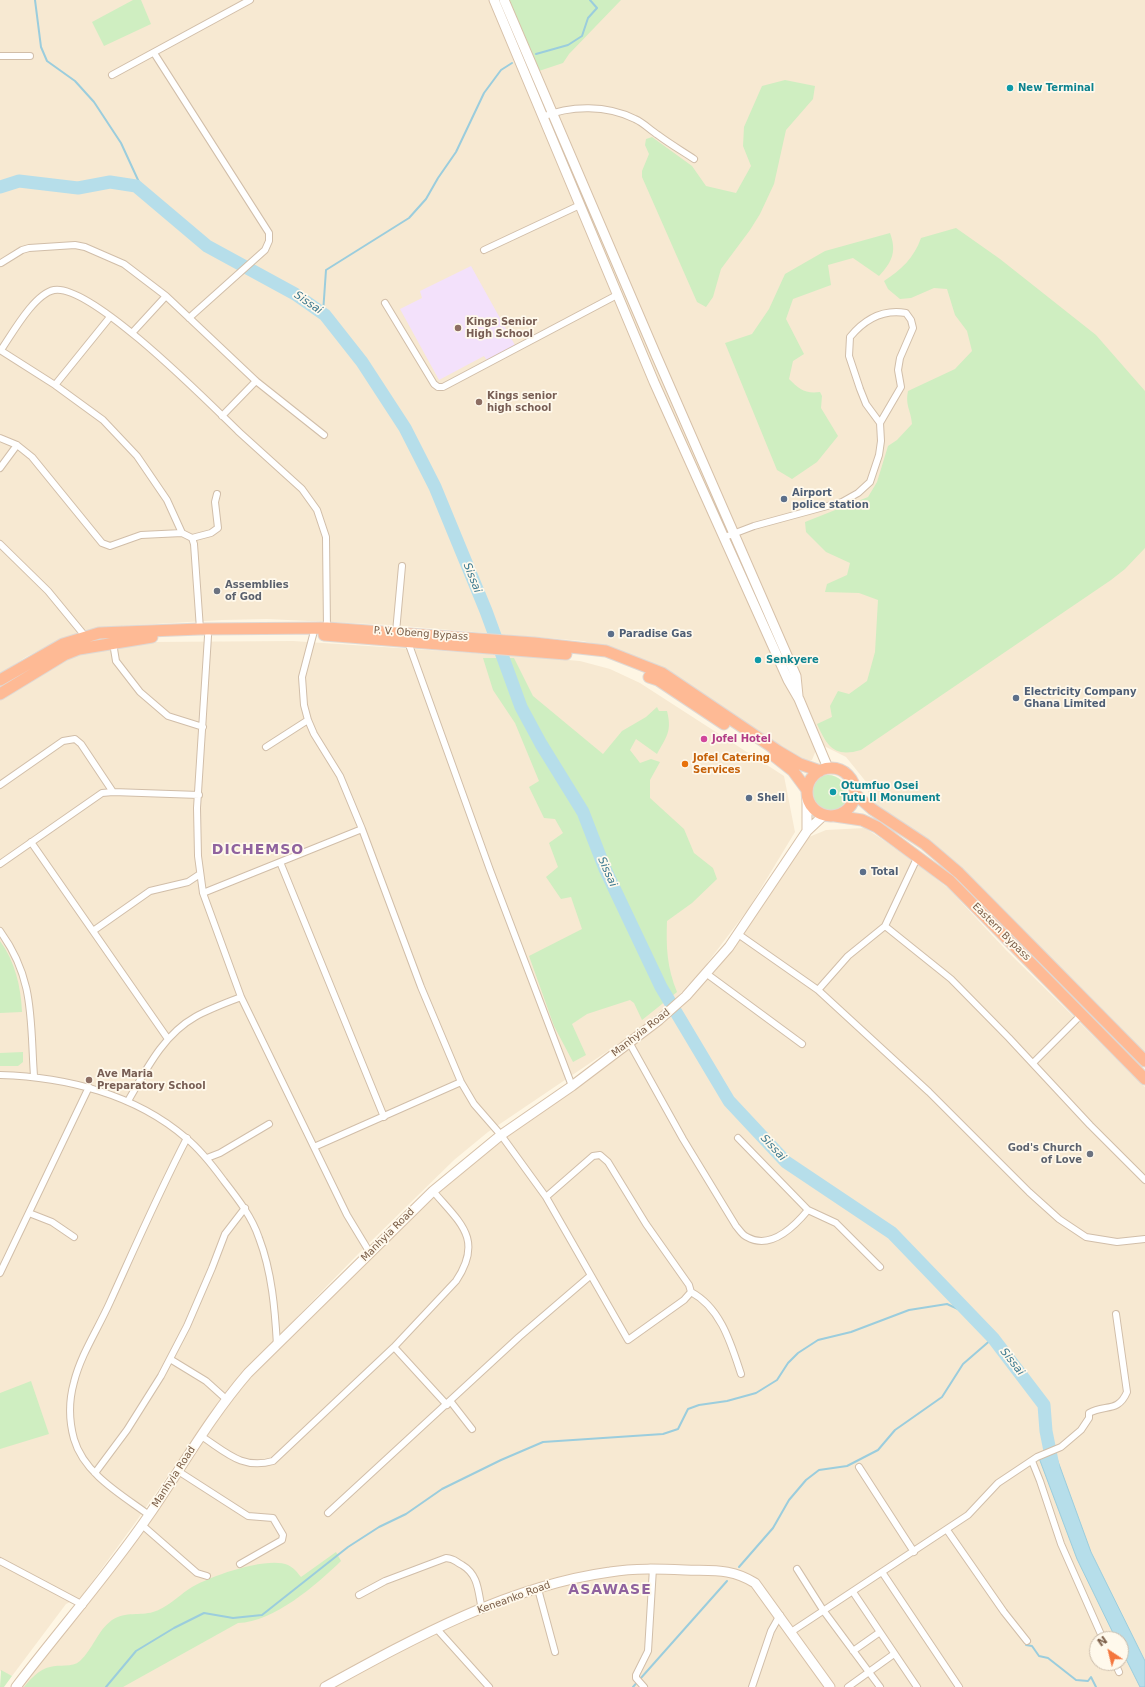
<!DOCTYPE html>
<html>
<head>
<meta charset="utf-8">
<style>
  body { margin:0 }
  #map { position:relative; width:1145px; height:1687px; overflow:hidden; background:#fef6e4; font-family:"DejaVu Sans",sans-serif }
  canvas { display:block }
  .north { position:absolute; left:1089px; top:1631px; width:40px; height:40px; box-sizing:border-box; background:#fff9ec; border:1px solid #cabbaa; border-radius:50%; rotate:325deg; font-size:11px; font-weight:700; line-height:16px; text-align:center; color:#7a5d47 }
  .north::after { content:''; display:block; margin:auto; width:14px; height:18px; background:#f4763e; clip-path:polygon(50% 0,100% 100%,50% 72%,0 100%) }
</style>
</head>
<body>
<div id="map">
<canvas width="1145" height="1687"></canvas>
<div class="north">N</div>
</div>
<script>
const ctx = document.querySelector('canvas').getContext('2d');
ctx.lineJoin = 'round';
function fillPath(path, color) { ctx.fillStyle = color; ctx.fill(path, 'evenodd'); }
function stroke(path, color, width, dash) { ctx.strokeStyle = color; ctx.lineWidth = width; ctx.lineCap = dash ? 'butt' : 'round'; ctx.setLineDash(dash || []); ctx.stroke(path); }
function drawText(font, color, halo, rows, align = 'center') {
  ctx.font = font + ' "DejaVu Sans",sans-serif'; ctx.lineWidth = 3.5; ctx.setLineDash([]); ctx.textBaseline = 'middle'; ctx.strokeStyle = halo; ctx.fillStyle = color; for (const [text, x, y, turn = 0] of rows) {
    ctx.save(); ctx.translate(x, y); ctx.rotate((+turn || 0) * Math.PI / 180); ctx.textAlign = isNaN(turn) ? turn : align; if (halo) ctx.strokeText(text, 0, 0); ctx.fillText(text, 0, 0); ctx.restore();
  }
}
fillPath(new Path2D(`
  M0,0H1145V1055L1001,914L869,801L867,783L846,757L824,746L816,750L812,760L805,762L603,646L583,641L391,625L267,619L222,620L121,626L85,631L52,644L26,657L0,674Z
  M293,641L533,657L580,661L610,669L640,683L784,776L795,832L749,908L702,970L675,999L630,1036L488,1132L454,1160L362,1250L251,1364L223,1396L135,1523L81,1597L66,1604L12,1676L0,1671V696L82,652L152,642Z
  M865,828L909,857L949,889L1006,950L1145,1087V1687H21L45,1653L89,1603L135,1541L233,1398L255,1372L446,1185L488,1149L682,1004L715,971L741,937L809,837L826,830ZM1097,1639H1121V1663H1097Z`), '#f7e9d2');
fillPath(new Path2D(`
  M471,266L516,347L488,362L484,356L439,380L400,309L422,298L420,291Z`), '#f3e1fb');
fillPath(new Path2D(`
  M133,0H141L151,24L104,46L92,22Z
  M508,0H621L569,54L563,63L539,71Z
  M785,80L815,86L813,99L786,130L774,184L760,214L750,230L721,269L713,297L706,307L697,302L642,177V171L649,154L645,145L646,139L652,137L692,166L706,186L736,193L751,166L743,146L744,127L762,86Z
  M956,228L1000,259L1096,335L1145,391V548L1125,569L1111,580L861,750C834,758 827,746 817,724L832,717L830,706L838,691L849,694L867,681L875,652L878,600L859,593L825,592L827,584L847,575L850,563L826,552L806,532L805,522L868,497L877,482L888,446L897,440L912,424C911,410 905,406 908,391L955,369L972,351L967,331L955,315L947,289L934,288L911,298L900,299L888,289L884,281C901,270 914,258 921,238Z
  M890,233C897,252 892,262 879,276L853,258L828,265L831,285L793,299L786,319L804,354L793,361L789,379C799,389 805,394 820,392L822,396L821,408L838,436L817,462L792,479L777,470L725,343L752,334L769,309L785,274L825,251Z
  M483,658H514L533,696L603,754L622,731L646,717L657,707L659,711H667C672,731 667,736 657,754L636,739L630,750L640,763L651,759L660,762L650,780V798L684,829L694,853L713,868L717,879L692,903L667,921C666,948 667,967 677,992L642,1020L634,1003L630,1000L587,1014L572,1024L586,1055L573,1062L554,1026L529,956L582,929L571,897L561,899L546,877L558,867L549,843L563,833L555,819L544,818L529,787L539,781L515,723L493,690Z
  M809 794a19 19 0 1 1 38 0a19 19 0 1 1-38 0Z
  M0,941C15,961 21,987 22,1012L0,1013Z
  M23,1052V1062L18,1066H0V1053Z
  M31,1381L49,1434L0,1449V1393Z
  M336,1552L341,1561C316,1585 274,1622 238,1623L123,1687H24C30,1679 40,1669 50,1667C59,1664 72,1668 80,1661C93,1649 97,1631 112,1620C126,1611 140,1616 153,1612C167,1608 177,1597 189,1589C207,1577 267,1556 288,1565C294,1568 297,1572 301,1577Z
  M1,1670L12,1676L4,1687H0Z`), '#cfeec1');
const water = new Path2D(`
  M1055,1453L1091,1552L1145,1661V1687H1140L1121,1649V1639H1116L1077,1559L1039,1458Z`);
fillPath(water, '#b6deea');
stroke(water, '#9bcddd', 1);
stroke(new Path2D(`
  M35,0L41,47L47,61L75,81L94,102L121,143L144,193
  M536,54L568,45L582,36L588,18L597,8L590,0
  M323,313L326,270L409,218L426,199L438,178L456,152L484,93L501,70L512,63
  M739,1567L773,1528L789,1500L806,1480L819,1470L847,1466L878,1450L895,1430L942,1397L963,1364L993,1338
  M1026,1645L1032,1646L1039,1656L1048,1658L1076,1680L1088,1681L1091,1677L1096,1687
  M106,1687L136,1651L174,1628L204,1613L233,1618L262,1615L348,1547L379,1527L406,1514L442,1489L501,1460L543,1442L663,1434L678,1429L688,1409L699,1405L727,1401L756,1393L777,1380L788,1363L798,1353L818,1340L851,1332L909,1310L947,1304L971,1315
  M633,1687L727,1581`), '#9bcddd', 2);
stroke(new Path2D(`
  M0,187L19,181L78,188L110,182L136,186L207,246L295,294L325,315L362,362L405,428L435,487L486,611L521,707L541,744L583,812L605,869L661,987L729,1101L786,1162L892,1233L993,1338L1044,1405L1046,1431L1053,1466`), '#b6deea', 13);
const street = new Path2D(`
  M154,53L269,233V241L265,250L189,318
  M0,56H30
  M112,75L250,0
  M542,117C571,105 607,105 635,119C644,123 650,130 658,135C670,144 682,151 694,159
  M484,250L580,205
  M1,263L22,250L29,248L75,245L85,247L124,264L166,296L256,381L324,435
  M385,303L434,384L438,387H443L617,295
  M132,333L166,296
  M0,350L55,385L103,420L137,456L167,500L182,533
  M1,350C12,334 34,294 54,290C91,283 210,404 239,432C260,451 281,470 302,489L317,510L326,537L327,630
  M55,385L110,317
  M222,416L256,381
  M0,438L17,445L32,457L102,543L110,546L141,535L182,533L192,538L194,544L200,629
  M0,468L17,445
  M725,537L754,526L842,502L858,493L870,482L879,455L881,441L880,423L866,404L860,389L849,356L850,337C864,320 883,309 906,313L911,320L913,328L900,358L898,370L901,387L880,423
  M192,538L211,533L218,528L215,502L217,494
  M0,544L48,591L85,636
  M396,632L402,566
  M313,635L302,677L304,705L308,720L314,734L340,776L362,829L421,987L461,1082L474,1104L501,1135L546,1197L628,1340L684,1300L691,1292L689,1285L646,1224L608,1162L600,1155L593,1156L546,1197
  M208,636L197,808L198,856L203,893L241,997L347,1215L370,1253
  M408,642L490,870L572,1086
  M113,643L116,661L140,692L168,716L203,727
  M266,747L308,720
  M0,785L63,741L75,739L81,744L113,792
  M31,842L168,1039
  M280,862L384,1117
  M0,864L102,793L113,792L199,795
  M203,893L362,829
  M885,926L951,979L1009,1038L1090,1125L1145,1180
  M0,931C35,979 30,1020 34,1076
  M93,931L150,891L188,882L200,874
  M738,934L818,990L929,1092L1029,1192L1059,1219L1086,1237L1117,1242L1145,1239
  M707,974L802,1044
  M818,990L848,956L885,926L918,856
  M629,1042L683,1139L736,1226C739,1229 742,1235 747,1237C770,1250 794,1227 808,1210L836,1223L880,1267
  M1033,1063L1082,1014
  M0,1075C66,1077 135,1094 186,1138C201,1150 213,1166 224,1181C238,1199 252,1217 259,1238C272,1272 275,1310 277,1345
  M128,1101C146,1070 163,1035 195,1017C209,1009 226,1003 241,997
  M738,1138L808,1210
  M314,1147L461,1082
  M207,1158L220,1153L269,1124
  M29,1213L52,1222L74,1237
  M0,1273L89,1087
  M691,1292C721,1308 731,1344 741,1374
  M394,1347L447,1405
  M170,1359L206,1381L226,1399
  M451,1402L472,1429
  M201,1436C226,1452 242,1470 273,1461L394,1347L456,1281C484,1239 460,1223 433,1191
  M1032,1461L1040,1481L1061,1544L1103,1639
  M859,1467L914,1552
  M178,1471L248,1516L273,1518L283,1535L282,1540L240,1564
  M95,1473L127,1430L161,1376L187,1326L212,1268L225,1234L245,1208
  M328,1513L519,1337L590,1276
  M149,1515C122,1495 84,1474 74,1439C69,1421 69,1400 74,1382C81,1354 98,1329 110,1302C135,1247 159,1192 187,1138
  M142,1525L197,1573L207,1576
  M947,1530L1004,1612L1027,1641
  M0,1561L83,1605
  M797,1569L823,1610L880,1687
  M882,1572L959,1687
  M538,1589L555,1652
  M853,1592L917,1687
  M359,1595L385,1581L446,1558C456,1559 454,1561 462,1565C479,1575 478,1592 482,1610
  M436,1628L489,1687
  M791,1632L968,1515L998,1483L1037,1457L1061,1447L1081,1430L1089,1418V1413C1105,1404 1118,1413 1127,1392L1116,1314
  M853,1651L880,1632
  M1115,1663L1119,1672
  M644,1687L636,1678V1675L648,1651L653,1568
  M752,1687L771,1631L780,1615
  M848,1687L894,1654`);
const secondary = new Path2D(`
  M494,0L654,382L788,680L799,699L828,768
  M504,0L656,355L796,676L798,696
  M807,831V798
  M16,1687C60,1629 108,1575 149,1515C182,1467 210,1417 248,1373L433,1191L501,1135L572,1086L659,1020L686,996L729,947L807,831L824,815
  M325,1687C414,1638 508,1586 610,1572C635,1568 660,1569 685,1570C713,1571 731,1568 755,1583L830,1687`);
const highway = new Path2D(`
  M324,635L566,654
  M649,677L658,680L724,724
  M0,680L63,644L99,633L200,629L327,628L534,643L606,651L662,673L778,751L800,764L820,771
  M0,694L64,655L79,649L152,637
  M774,756L793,771L807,790
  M807 792a24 24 0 1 1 48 0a24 24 0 1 1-48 0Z
  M855,794L872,809L925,844L959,873L1145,1061
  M835,816L862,820L877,827L950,881L1145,1079`);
stroke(street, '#d1bea9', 8);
stroke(secondary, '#d7c1a9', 11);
stroke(highway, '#dfd8d3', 13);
stroke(street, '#fff', 6);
stroke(secondary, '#fff', 9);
stroke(highway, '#feba95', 11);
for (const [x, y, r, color] of [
  [1010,88,4,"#0f9aa8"],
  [458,328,4,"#8d6e63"],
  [479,402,4,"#8d6e63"],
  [784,499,4,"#5c6f8a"],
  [217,591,4,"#6b7280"],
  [611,634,4,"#5c6f8a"],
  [758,660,4,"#0f9aa8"],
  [1016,698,4,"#5c6f8a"],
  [704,739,4,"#d1479c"],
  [685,764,4,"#e8710a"],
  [833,792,4,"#0f9aa8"],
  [749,798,4,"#5c6f8a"],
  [863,872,4,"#5c6f8a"],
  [89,1080,4,"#8d6e63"],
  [1090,1154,4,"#6b7280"]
]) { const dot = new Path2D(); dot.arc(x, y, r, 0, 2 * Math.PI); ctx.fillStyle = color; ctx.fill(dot); stroke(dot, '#fff9ec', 1.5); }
drawText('bold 10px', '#0d838f', '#fff9ec', [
  ["New Terminal",1018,88],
  ["Senkyere",766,660],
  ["Otumfuo Osei",841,786],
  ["Tutu II Monument",841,798]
], 'left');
drawText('bold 10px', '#785e54', '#fff9ec', [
  ["Kings Senior",466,322],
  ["High School",466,334],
  ["Kings senior",487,396],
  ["high school",487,408],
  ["Ave Maria",97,1074],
  ["Preparatory School",97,1086]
], 'left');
drawText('bold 10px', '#4e5e75', '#fff9ec', [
  ["Airport",792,493],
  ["police station",792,505],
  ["Paradise Gas",619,634],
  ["Electricity Company",1024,692],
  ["Ghana Limited",1024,704],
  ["Shell",757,798],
  ["Total",871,872]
], 'left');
drawText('bold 10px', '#5b616d', '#fff9ec', [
  ["Assemblies",225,585],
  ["of God",225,597],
  ["God's Church",1082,1148,"right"],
  ["of Love",1082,1160,"right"]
], 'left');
drawText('10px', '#7a5d47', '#fff9ec', [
  ["P. V. Obeng Bypass",421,634,4],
  ["Eastern Bypass",1001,932,45],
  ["Manhyia Road",641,1033,-38],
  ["Manhyia Road",388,1235,-45],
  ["Manhyia Road",174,1477,-57],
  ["Keneanko Road",514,1598,-20]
]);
drawText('bold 10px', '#b23c85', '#fff9ec', [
  ["Jofel Hotel",712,739]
], 'left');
drawText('bold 10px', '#c56008', '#fff9ec', [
  ["Jofel Catering",693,758],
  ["Services",693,770]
], 'left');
drawText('italic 11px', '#3e7a90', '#fff9ec', [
  ["Sissai",308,303,34],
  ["Sissai",472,578,68],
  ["Sissai",607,872,66],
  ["Sissai",773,1148,47],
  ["Sissai",1012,1362,52]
]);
ctx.letterSpacing = '1px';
drawText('bold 14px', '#8f629e', '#fff9ec', [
  ["DICHEMSO",258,850],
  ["ASAWASE",610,1590]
]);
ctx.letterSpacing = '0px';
</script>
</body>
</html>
